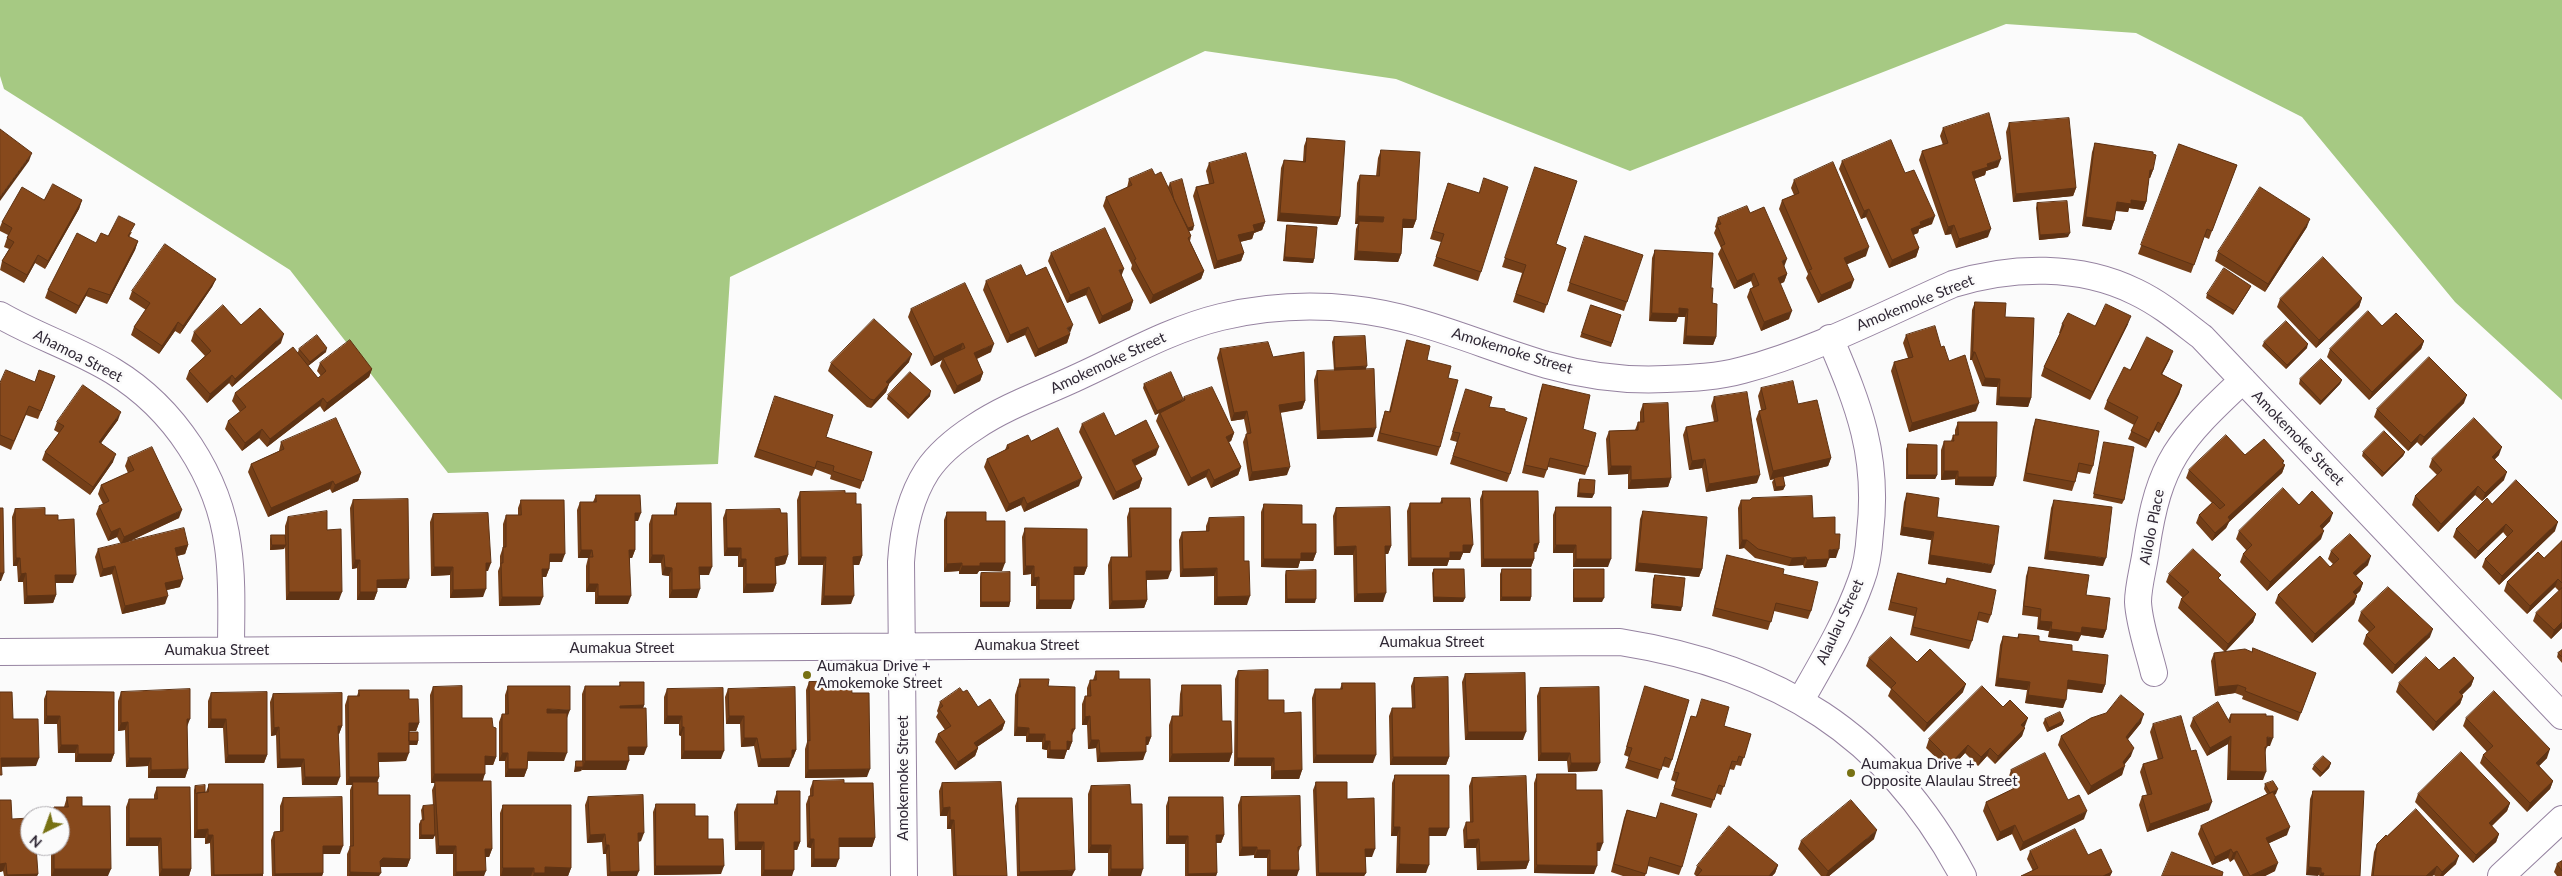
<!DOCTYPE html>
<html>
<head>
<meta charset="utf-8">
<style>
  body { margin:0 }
  #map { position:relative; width:2562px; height:876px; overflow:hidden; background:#fbfbfb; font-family:Lato,sans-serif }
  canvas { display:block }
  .north { position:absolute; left:20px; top:806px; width:50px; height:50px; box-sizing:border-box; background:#fbfbfb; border:1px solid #a9a6ab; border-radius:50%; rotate:222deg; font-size:14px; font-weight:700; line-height:20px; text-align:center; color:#2f2734 }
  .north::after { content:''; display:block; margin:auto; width:18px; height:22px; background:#777113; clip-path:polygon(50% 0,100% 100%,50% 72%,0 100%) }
</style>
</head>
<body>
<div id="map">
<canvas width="2562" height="876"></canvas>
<div class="north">N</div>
</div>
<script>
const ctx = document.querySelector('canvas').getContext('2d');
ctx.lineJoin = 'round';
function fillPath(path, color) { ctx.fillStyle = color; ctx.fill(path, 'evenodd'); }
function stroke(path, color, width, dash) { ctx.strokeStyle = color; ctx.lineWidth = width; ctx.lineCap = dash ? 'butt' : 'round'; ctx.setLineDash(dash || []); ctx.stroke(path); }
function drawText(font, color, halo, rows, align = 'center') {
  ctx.font = font + ' Lato,sans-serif'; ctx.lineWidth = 5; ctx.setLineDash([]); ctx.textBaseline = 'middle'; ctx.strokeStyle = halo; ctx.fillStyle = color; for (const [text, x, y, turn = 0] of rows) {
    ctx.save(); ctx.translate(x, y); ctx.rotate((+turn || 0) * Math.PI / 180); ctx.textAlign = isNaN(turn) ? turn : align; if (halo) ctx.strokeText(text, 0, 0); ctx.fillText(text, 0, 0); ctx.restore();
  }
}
fillPath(new Path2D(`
  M0,0H2562V400L2455,302L2302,117L2136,33L2006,24L1630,171L1396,79L1205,51L730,277L718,464L448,473L290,270L4,89L0,76Z`), '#a6c983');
const minor = new Path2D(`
  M0,315C36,336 77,349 113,371C174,408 219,476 228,547C233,581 231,616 231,650
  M0,652L1620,642C1777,667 1887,733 1963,876
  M2154,673C2149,652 2139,624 2138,602C2138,586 2144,566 2146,550C2159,461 2179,440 2243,380
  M1801,700C1823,661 1846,623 1861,581C1867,566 1869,549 1870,533C1879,456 1859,406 1830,338
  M904,876L901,562C903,531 909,499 927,471C939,453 958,438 975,427C1006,406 1044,393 1078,377C1124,356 1171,329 1221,317C1264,307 1308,304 1352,309C1420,316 1482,346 1547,365C1586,376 1626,381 1666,379C1692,378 1718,377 1743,370C1813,352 1887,313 1953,284C2012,266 2080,264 2136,292C2161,304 2181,321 2202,337L2562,716
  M2501,876L2562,819`);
stroke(minor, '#9683a1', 28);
stroke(minor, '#fff', 26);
fillPath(new Path2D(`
  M2009,123L2076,188L2073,196L2013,202L2006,132Z
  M1943,128L1998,167L1986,171L1985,175L1974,179L1988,237L1956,248L1951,234L1945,235L1919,160L1922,151L1943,145L1940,136Z
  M1307,138L1340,217L1337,225L1277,221L1281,168L1284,160L1303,161L1304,146Z
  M2095,143L2153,154V170L2150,178H2149L2146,202L2143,210L2129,208L2128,212L2115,211L2114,221L2111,230L2082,226L2092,152Z
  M2179,144L2237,165L2209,239L2204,237L2191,273L2138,254Z
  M1381,150L1416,220L1413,228H1403L1401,254L1398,262L1354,260L1356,229L1358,224H1355L1357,183L1360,175L1376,176L1378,158Z
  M1842,161L1905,173L1932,224L1919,229L1918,233L1913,235L1919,248L1916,257L1889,268L1866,217L1861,219L1839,169Z
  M1209,163L1265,222L1262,230L1254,233L1252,239L1240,242L1244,253L1241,261L1214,269L1193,196L1196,187L1209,184L1206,171Z
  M1535,167L1556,244L1566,248L1544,313L1513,302L1522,273L1502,267Z
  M1155,175L1168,187L1170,183L1193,230L1189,231L1191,236L1190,241L1204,271L1201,279L1150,304L1131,269L1132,265L1103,206L1106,197L1127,188L1129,179Z
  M1794,180L1866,256L1847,264L1851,288L1818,303L1806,278L1808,274L1779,209L1782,200L1794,195L1791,188Z
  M1445,191L1481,272L1478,281L1433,266L1441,242L1430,239Z
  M44,200H82L79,209L45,269L35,263L24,283L0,270L2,261L9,249L4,247L8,235L0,231V227L2,222Z
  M2037,203L2068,237L2039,240L2036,208Z
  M1750,213L1784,267L1787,274L1784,282L1780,284L1789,319L1761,331L1747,297L1750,289L1753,287L1751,281L1734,289L1718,254L1721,248L1714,233L1716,228L1715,227L1718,218Z
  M1287,225L1314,259L1313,263L1283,261L1286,229Z
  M2307,227L2265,292L2215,261L2218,252Z
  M132,232L129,237L138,241L135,250L107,304L86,296L76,314L45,298L48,290L96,243L108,236Z
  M1582,244L1627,302L1624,311L1567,291Z
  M1655,250L1711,288L1716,337L1713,345L1683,344L1685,317H1678L1676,322L1649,321L1652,258Z
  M1051,253L1121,276L1133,301L1130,310L1099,324L1086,295L1067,303L1048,261Z
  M1026,276L1070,334L1067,343L1035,357L1025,335L1007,343L983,290L986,281Z
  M216,279L212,287L180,334L175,331L159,354L131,335L134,327L146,310L129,299L132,291Z
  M2251,286L2249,290L2233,315L2206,298L2207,294Z
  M2362,298L2359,307L2316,348L2277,307L2280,299Z
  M1975,302L2005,317L2031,398L2028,407L1996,405L1997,387L1982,386L1972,360H1970L1972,310Z
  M1591,305L1621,315L1611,347L1580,337Z
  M911,309L991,352L977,359L983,373L980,381L954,394L940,366L942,360L931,366L908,317Z
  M2062,324L2095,326L2128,324L2090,400L2041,376L2044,367L2060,333H2059Z
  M241,325L281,343L232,387L229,383L207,403L186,379L189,371L205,356L191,341L194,332Z
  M2382,326L2424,341L2421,349L2369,400L2327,357L2330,349Z
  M1906,335L1941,347L1976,411L1909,432L1891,371L1894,362L1908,358L1903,343Z
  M1334,337L1366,369L1373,437L1317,439L1314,380L1317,371H1334L1332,342Z
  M1407,340L1427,360L1448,378L1440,447L1437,456L1377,441L1382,420L1385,411L1389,412L1404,349Z
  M2264,342L2307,348L2286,369L2262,346Z
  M299,349L326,352L308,366L318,378L321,376L317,371L320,363L372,369L369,377L324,412L320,406L267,447L259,438L242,451L225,429L228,421L240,412L232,401L235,393L298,352Z
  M1220,349L1273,357L1305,401L1302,409L1280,413L1287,475L1249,481L1243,442L1246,434H1247L1244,419L1231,421L1217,358Z
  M2170,359L2162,374L2182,385L2179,394L2159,433L2155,430L2146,448L2128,439L2134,425L2104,409L2107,401L2130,370Z
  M909,362L889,384L886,392L871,408L867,407L828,371L831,363Z
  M55,376L38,419L26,415L11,450L0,445V383L35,382Z
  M2300,379L2342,380L2340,384L2320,405L2299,384Z
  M1144,384L1181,402L1184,397L1234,433L1231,441L1229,442L1241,467L1238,475L1211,488L1206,477L1188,486L1156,421L1159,413L1155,415L1143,388Z
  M1543,384L1583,429L1588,467L1585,475L1548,467L1544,478L1522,473L1540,392Z
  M1761,388L1798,404L1831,458L1828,466L1783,477L1785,486L1783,490L1774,491L1772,482L1774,479L1770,480L1756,419L1759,411L1761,410L1758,396Z
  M1466,389L1489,407L1505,411L1510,474L1507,482L1450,464L1457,442L1450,440Z
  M888,395L930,396L908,419L887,399Z
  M1714,397L1757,483L1706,492L1702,468L1689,470L1683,435L1686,427L1714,422L1711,406Z
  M2464,403L2421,446L2417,442L2408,451L2374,417L2377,409Z
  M772,404L826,437L872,452L860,489L830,479L831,475L815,469L812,476L754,457Z
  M1643,404L1671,478L1668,487L1628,489V474L1608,475L1606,439L1609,431L1635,430L1638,422H1640V412Z
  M2036,419L2093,466L2090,474L2078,472L2075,482L2072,491L2023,481L2033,427Z
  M118,420L101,443L113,462L90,495L42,460L45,452L59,433L54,430L57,422Z
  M1958,422L1996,477L1993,486L1955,485V479L1941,480V450L1944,441H1951L1953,435H1955V430Z
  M1082,424L1115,436L1156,455L1135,466L1142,479L1139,488L1113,500L1079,432Z
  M1031,441L1079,486L1024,512L1021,505L1006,512L984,467L987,459L1005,450L1007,445Z
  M281,442L361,473L358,481L332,493L330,489L268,517L248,472L251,464L279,451Z
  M2104,442L2124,500L2122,504L2093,498L2103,446Z
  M1908,444L1937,475L1935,479H1906V449Z
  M2363,452H2405L2403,456L2382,477L2362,456Z
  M2245,455L2283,464L2285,465L2282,473L2229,522L2226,528L2212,541L2196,523L2199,515L2212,503L2186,478L2189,470Z
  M2499,455L2495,459L2504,480L2482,501L2475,495L2438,532L2412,505L2415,496L2437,475L2429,467L2432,459Z
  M128,458L179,518L128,542L188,545L185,554L177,556L180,587L167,590L165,604L122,614L112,574L100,577L95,557L98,549L121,544L117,537L108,541L96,514L99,506L103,504L98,494L101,485L128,473L125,466Z
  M1580,479L1594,494L1592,498L1577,497L1578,483Z
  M1483,491L1539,543L1536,552H1534V559L1531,567H1481L1480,499Z
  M800,492L845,493L856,504L862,556L859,565H853L851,604L821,605L823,565H798L797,500Z
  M1907,493L1937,517L1991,573L1928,564L1931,540L1900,535L1904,502Z
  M596,495L638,521H635V550L632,558H630L628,604H595V592H586V566L588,558H578L577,510L580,502H593Z
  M1442,498L1470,553H1463L1460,560H1449L1447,566H1408L1407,511L1410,503H1440Z
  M353,500L409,579L406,588H377V592L374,600H357V568L352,569L350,508Z
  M521,500L562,562H549V569L546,577H542L540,605L499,606L498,571L500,566V556L503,547V524L506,515H518V508Z
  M1741,500H1750L1813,518L1836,558H1829L1826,567L1804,568L1803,565L1789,566L1755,558L1744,548L1739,549L1738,508Z
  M2054,500L2103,566L2044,559L2051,508Z
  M677,503L709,575H700L697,598H669V576L662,575L661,563H649V524L652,515H674V511Z
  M1264,504L1302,524L1316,553L1313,561H1300L1298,568L1261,567V512Z
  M2492,504L2555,531L2499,585L2482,567L2485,559L2507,537L2503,532L2475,559L2453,537L2456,529Z
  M2299,505L2330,521L2322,529L2321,539L2267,591L2240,562L2243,554L2246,550L2236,539L2239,531Z
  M1556,507L1608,567H1573V553H1553V515Z
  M1130,508L1168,579L1147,580V600L1144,608L1109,609L1108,565L1111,557H1128L1127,517Z
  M1336,508L1391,546L1388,554H1385L1383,602H1354L1353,555H1334L1333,516Z
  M15,509L45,515L58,520L73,583H55L56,595L53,603L24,604L23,582H18L17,566H13L12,517Z
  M726,510L788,555L785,564L776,566V584L773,592L743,593V567H738V556H724L723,518Z
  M1643,511L1702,569L1699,577L1635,571L1640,519Z
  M947,512L986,521L1002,571H979L977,574H959V571L944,572V520Z
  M433,514L488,571H486L483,597L450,598V575L431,576L430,522Z
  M288,517L327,530L339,600H286L285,546L284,549L270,550V539L271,535L285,537V526Z
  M1209,518L1244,561L1247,605H1214V576L1180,577L1179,540L1182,532L1206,531V526Z
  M1025,528L1087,567L1084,575H1074L1071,609H1036V586H1031V574L1023,575L1022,537Z
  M2562,541V628L2551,639L2533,621L2536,613L2559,591L2555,587L2527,614L2504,591L2507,582L2544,558Z
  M2331,551L2368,565L2356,575L2363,583L2360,591L2356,595L2357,596L2354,604L2312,643L2275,603L2278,595L2330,567L2333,564L2328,559Z
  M1727,555L1783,574L1811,611L1808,619L1774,611L1768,630L1712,616L1724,564Z
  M2029,567L2086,595L2106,630L2103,638L2081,635L2078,641L2048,637L2049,631L2037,629L2038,617L2022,615L2026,576Z
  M1434,569L1465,598L1463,602H1433L1432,573Z
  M1502,569L1531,597L1530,601H1500V574Z
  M1574,569L1602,602H1573V573Z
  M1286,571L1315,603H1285V575Z
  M981,573L1010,602L1009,607H980V577Z
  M1898,573L1945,584L1947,578L1991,615L1988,623L1977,620L1972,641L1969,649L1910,635L1914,616L1888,610L1895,581Z
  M2169,574L2219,579L2256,614L2253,622L2225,652L2316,673L2298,721L2242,699L2243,696L2235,693L2215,696L2211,661L2214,653L2225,652L2178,608L2181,599L2183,598L2166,582Z
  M1655,575L1681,611L1651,608L1653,579Z
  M2361,612L2430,637L2392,674L2363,644L2366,635L2369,632L2358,621Z
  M2019,634L2072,651L2105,685L2102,693L2067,689L2063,708L2025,703L2027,690L1995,686L2000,645L2003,636L2017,638Z
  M2562,650V663L2557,657L2558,653Z
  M1869,658L1917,662L1963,692L1924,732L1888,696L1891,689L1866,666Z
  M2439,670L2474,678L2471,686L2462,695L2463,696L2460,704L2433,731L2396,692L2399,683Z
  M1096,671L1119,679L1151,737L1148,745H1146L1143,760L1097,762L1096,748L1088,749L1087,725H1082V704L1085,696H1087V688L1090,680H1093Z
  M1238,671L1268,700L1284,713L1302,770L1299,779H1271V766H1234L1235,679Z
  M1465,674L1523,740H1465L1462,682Z
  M1414,678L1449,757L1446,765H1390L1389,716L1392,708H1412L1411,686Z
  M1020,679L1048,686L1075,729L1072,735V742L1069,750H1067L1064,759L1047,758V750L1042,749V742H1026V736H1014L1015,695Z
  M620,682L644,705L643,708L644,755H628L626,770H582V769L581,771L574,772L575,765L576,761H582V694L585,686H619Z
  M809,682L852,693L867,777L805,778V749L807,742L806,690Z
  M1342,683L1373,763H1313L1312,698L1315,689H1340Z
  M1182,685L1222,721L1232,753L1229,762H1169V725L1172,716H1179L1180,694Z
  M508,686L567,718L564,761H528L527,769L524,777H505V761H499V722L502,714H505V695Z
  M1645,686L1672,760L1669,768L1662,766L1658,779L1625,768L1629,757L1624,755Z
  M433,687L462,718L496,757L493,765H485L483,781L492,849L489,857H486L484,876H453V854H436L435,835L433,839H419V824L421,820H422L421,810L423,806L433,805L432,790L435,783H431L430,695Z
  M1540,688L1597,771L1568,772L1567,761H1538L1537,696Z
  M667,689L721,759H681V736L679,735V724H664V697Z
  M728,689L796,750L789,767H758L754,746L741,747L740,724H726L725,697Z
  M359,690L409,699L419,723L416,731H409L418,741L417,745H409L406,761L379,762V777L377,782L378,795L410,859L407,867H381L379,876H347V854L350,847V790L352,785H346L345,705L348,696H357Z
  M47,691L114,754L111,762H75V753H58L57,724H44V699Z
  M121,692L187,727L188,769L185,778H148V766L126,767L125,730L118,731V701Z
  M963,692L978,707L1005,722L1002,730L977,747L978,748L975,756L955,770L935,742L938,734L945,730L936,717L938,713L937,711L940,702Z
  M211,693L267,755L264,763H225L223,728H208V701Z
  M273,694L342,726L339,734H338L337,785H302L301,767L277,768L276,735L271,736L270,702Z
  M2003,707L2025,726L2024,727L2022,736L1995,764L1987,756L1978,766L1965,753L1949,770L1926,748L1929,739Z
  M2231,714L2270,746H2267L2265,753L2263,780H2227L2228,744L2207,756L2190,726L2193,718L2228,720Z
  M1691,716L1751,734L1741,766L1736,765L1734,770L1729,769L1721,795L1716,793L1711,808L1671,796L1676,782L1671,780Z
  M2466,718L2547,758L2539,766L2553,781L2550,789L2527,812L2480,763L2483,755L2487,752L2463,726Z
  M2045,719L2064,721L2062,725L2047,732L2043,723Z
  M2141,723L2128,739L2131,756L2124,765L2122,775L2088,795L2058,745L2061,736Z
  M2153,724L2209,810L2147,832L2139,805L2142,796L2147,795L2140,772L2143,764L2158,760L2150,732Z
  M2331,763L2329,768L2320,777L2312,769L2314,765Z
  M2011,770L2068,800L2084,819L2020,851L2012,834L1997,841L1983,811L1986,802L2013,789L2008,779Z
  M1537,774L1576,790L1600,851H1597L1594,874L1534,873V783Z
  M1395,775L1446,836H1429L1426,873H1396L1397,836H1391L1392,783Z
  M1472,778L1529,861L1526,869L1477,870L1476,848H1464L1463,830L1466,822H1470L1469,786Z
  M813,781L844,783L875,838L872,847H839L836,867H811V848L807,847L806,804L809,796H810V789Z
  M1316,782L1347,799L1372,857H1365L1366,873L1364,876H1316L1313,790Z
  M942,783L1007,876H953L951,829H947V816H940L939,791Z
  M209,784L263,876H211L210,843L205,844V838H194V790L195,786L206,792Z
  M2265,784L2276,794L2274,795L2287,835L2269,843L2275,871L2265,876H2243L2234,859L2230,862L2228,858L2212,865L2198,834L2201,826L2267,794L2264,789Z
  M1091,786L1131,804L1141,876H1108V853H1088V794Z
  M157,787L191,869L189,876H159L158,846H126V807L129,799H154V795Z
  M777,791L800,842L797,850H794L792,876H761V850H735L734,812L737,804H774V800Z
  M2313,791L2360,876L2306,875L2310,799Z
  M2418,794L2510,803L2507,811L2492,826L2499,834L2496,842L2473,863L2415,802Z
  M67,797L82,806L108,876H51V846H60V816H51V815L54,807H64Z
  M588,797L641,841L638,842L637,876H607L606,854H603L602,842L587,843L585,805Z
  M1169,797L1224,835L1221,843H1216L1217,873L1216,876H1185V844H1166V806Z
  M1241,797L1301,846L1298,853L1297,876H1267V858H1254V855L1239,856L1238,805Z
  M283,798L340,854H323V873L322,876H272L271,840L274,832L280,831V806Z
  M1018,798L1072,876H1017L1015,806Z
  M0,800L12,819L38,874L37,876H4L3,871L0,872Z
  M1661,803L1682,867L1679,875L1648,866L1645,876H1623L1611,872L1624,818L1627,810L1656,818Z
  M656,804L695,816L708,839L721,874L654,875L653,812Z
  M503,805L571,868L568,876H500V813Z
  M2387,836L2456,864L2443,876H2435L2434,875L2432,876H2371L2374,852L2377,844Z
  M1874,839L1829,876H1821L1798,849L1801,841Z
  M2030,851L2088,855L2112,872L2110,876H2021L2033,871L2027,859Z
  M2562,861V876H2557L2554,872L2557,864Z
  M1778,865L1775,873L1772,876H1696L1694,874L1697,866Z`), '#743f18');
fillPath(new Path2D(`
  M32,153L29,161L0,201V197Z
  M2001,159L1998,167L1986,171L1985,175L1969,181L1972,172L1987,164Z
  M2150,170H2153L2150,178H2147Z
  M2076,188L2073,196L2013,202L2016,194Z
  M82,200L79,209L45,269L48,261Z
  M2131,200L2146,202L2143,210L2129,208L2128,212L2114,210L2117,202Z
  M1869,209L1866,217L1861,219L1864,211Z
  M1280,213L1340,217L1337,225L1277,221Z
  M1358,216L1384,217L1381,226L1359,221L1358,224H1355Z
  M1935,216L1932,224L1919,229L1918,233L1908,237L1911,229L1920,222Z
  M2086,217L2114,221L2111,230L2082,226Z
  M1403,219L1416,220L1413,228H1400Z
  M2310,219L2307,227L2265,292L2268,284Z
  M1265,222L1262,230L1254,233L1252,239L1235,243L1238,235L1253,225Z
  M1954,225L1951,234L1945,235L1948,227Z
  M1194,226L1193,230L1183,233L1185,229Z
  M1991,229L1988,237L1956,248L1959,239Z
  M2070,233L2068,237L2039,240L2040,235Z
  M138,241L135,250L107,304L110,295Z
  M1869,247L1866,256L1841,267L1844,258Z
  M1919,248L1916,257L1889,268L1892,260Z
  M1357,251L1401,254L1398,262L1354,260Z
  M1244,253L1241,261L1214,269L1217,261Z
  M38,255L35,263L24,283L27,275Z
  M1285,257L1314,259L1313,263L1283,261Z
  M1787,259L1784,267L1782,261Z
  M1124,269L1121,277L1119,270Z
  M1204,271L1201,279L1150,304L1153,295Z
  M1754,273L1751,281L1734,289L1737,281Z
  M1787,274L1784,282L1775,286L1778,278Z
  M216,279L212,287L180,334L183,326Z
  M1854,280L1851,288L1818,303L1821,295Z
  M1089,287L1086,295L1067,303L1070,295Z
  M89,288L86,296L76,314L79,306Z
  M2362,298L2359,307L2316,348L2319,340Z
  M1133,301L1130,310L1099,324L1102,316Z
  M1679,308L1688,309L1685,317H1678L1676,322L1649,321L1652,313Z
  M1792,311L1789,319L1761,331L1764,322Z
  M2131,316L2128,324L2090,400L2093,392Z
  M178,322L175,331L159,354L162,346Z
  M1073,325L1070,333L1067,328Z
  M1028,327L1025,335L1007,343L1010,335Z
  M284,334L281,343L232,387L235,379Z
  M1070,334L1067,343L1035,357L1038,349Z
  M1686,336L1716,337L1713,345L1683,344Z
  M2424,341L2421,349L2369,400L2372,392Z
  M963,343L960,352L943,358L942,360L931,366L934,357Z
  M994,344L991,352L971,361L974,353Z
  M2308,344L2307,348L2286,369L2287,365Z
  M327,348L326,352L308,366L310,362Z
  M2173,351L2170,359L2158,382L2161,374Z
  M1973,352H1975L1972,360H1970Z
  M912,354L909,362L883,390L886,382Z
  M1367,366L1365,371L1334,372L1335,368Z
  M372,369L369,377L324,412L327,403Z
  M983,373L980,381L954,394L957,386Z
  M232,375L229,383L207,403L210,394Z
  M1985,378L2000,379L1997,387L1982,386Z
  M2342,380L2340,384L2320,405L2321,401Z
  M889,384L886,392L871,408L874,400Z
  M2182,385L2179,394L2159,433L2162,425Z
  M931,391L930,396L908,419L910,415Z
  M2467,395L2464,403L2421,446L2424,437Z
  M1999,397L2031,398L2028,407L1996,405Z
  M323,398L320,406L267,447L270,439Z
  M1183,399L1181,403L1155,415L1157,411Z
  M1305,401L1302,409L1276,413L1279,405Z
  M1979,403L1976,411L1909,432L1912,423Z
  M1247,411L1244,419L1231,421L1234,413Z
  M121,412L118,420L96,450L99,442Z
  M2158,422L2155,430L2146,448L2149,440Z
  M1376,428L1373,437L1317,439L1320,431Z
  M262,429L259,438L242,451L245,443Z
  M1234,433L1231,441L1223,445L1226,437Z
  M2420,434L2417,442L2408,451L2411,443Z
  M1159,447L1156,455L1129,468L1132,460Z
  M2502,447L2499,455L2489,465L2492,457Z
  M2405,452L2403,456L2382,477L2384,473Z
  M116,454L113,462L90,495L93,487Z
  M1831,458L1828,466L1770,480L1773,471Z
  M1705,459L1702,468L1689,470L1692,461Z
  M2284,461L2282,467L2285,465L2282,473L2229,522L2226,528L2212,541L2215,533L2228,517Z
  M1611,466H1631L1628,474L1608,475Z
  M1241,467L1238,475L1211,488L1214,480Z
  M1290,467L1287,475L1249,481L1252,472Z
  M1209,469L1206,477L1188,486L1191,478Z
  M1944,471H1958L1955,479L1941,480Z
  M2507,472L2504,480L2482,501L2485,493Z
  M361,473L358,481L332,493L335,485Z
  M1760,475L1757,483L1706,492L1709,484Z
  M1908,475H1937L1935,479H1906Z
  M1958,477H1996L1993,486L1955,485Z
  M1082,478L1079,486L1024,512L1027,504Z
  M1671,478L1668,487L1628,489L1631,480Z
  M1142,479L1139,488L1113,500L1116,492Z
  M333,481L330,489L268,517L271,508Z
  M1785,486L1783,490L1774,491L1776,487Z
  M2478,486L2475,495L2438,532L2441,524Z
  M1579,493L1594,494L1592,498L1577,497Z
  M1024,497L1021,505L1006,512L1009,504Z
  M182,510L179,518L121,545L124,537Z
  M635,513H641L638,521H632Z
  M2333,513L2330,521L2317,535L2320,526Z
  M2558,522L2555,531L2499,585L2502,576Z
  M2506,524L2503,532L2475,559L2478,551Z
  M1903,527L1934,532L1931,540L1900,535Z
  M120,528L117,537L108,541L111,532Z
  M2324,531L2321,539L2267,591L2270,582Z
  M1742,540H1747L1744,548L1739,549Z
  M1539,543L1536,552H1531L1534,544Z
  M188,545L185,554L172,557L175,548Z
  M272,545H286L284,549L270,550Z
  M1463,545H1473L1470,553H1463L1460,560H1449L1447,566H1408L1411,558L1450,552Z
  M1556,545H1576L1573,553H1553Z
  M1356,546L1353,555H1334L1336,547Z
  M1385,546H1391L1388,554H1382Z
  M727,548H741L738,556H724Z
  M1839,549L1836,558H1826L1829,550Z
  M581,550H592L589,558H578Z
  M629,550H635L632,558H626Z
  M2048,551L2106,558L2103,566L2044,559Z
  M1301,553H1316L1313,561H1300L1298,568L1261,567L1264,559Z
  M550,554H565L562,562H546Z
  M652,555H664L661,563H649Z
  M788,555L785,564L772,567L775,558Z
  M1930,555L1994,565L1991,573L1928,564Z
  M862,556L859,565H850L853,557Z
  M2371,556L2368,565L2350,581L2353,573Z
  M801,557H826L823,565H798Z
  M1806,557L1803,565L1789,566L1792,558Z
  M16,558H20L17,566H13Z
  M741,559H746L743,567H738Z
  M1484,559H1534L1531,567H1481Z
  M1576,559H1611L1608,567H1573Z
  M1829,559L1826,567L1804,568L1807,560Z
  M355,560H360L357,568L352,569Z
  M486,563H491L488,571H483Z
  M962,563L959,571L944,572L947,564Z
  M980,563H1005L1002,571H979L977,574H959L962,566Z
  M1638,563L1702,569L1699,577L1635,571Z
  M115,566L112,574L100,577L103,569Z
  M1026,566H1034L1031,574L1023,575Z
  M434,567H453L450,575L431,576Z
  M665,567L672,568L669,576L662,575Z
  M699,567H712L709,575H696Z
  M1074,567H1087L1084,575H1071Z
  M1217,568L1214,576L1180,577L1183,569Z
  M542,569H549L546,577H539Z
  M1146,571H1171L1168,579L1143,580Z
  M0,573H4L1,581H0Z
  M26,573L23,582H18L21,574Z
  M55,575H76L73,583H52Z
  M1039,577L1036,586H1031L1034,578Z
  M183,579L180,587L162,591L165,583Z
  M409,579L406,588H374L377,580Z
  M2558,579L2555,587L2527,614L2530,606Z
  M2363,583L2360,591L2350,600L2353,592Z
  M589,584H598L595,592H586Z
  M746,584H776L773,592L743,593Z
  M486,589L483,597L450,598L453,590Z
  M700,589L697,598H669L672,590Z
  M289,592H342L339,600H286Z
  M360,592H377L374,600H357Z
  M1386,593L1383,602H1354L1357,594Z
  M56,595L53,603L24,604L27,596Z
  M168,596L165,604L122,614L125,606Z
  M598,596H631L628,604H595Z
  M824,596H854L851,604L821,605Z
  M1250,596L1247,605H1214L1217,597Z
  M2357,596L2354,604L2312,643L2315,634Z
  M502,597H543L540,605L499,606Z
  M1434,597L1465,598L1463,602H1433Z
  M1502,597H1531L1530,601H1500Z
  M1574,598H1604L1602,602H1573Z
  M1287,599H1316L1315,603H1285Z
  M1039,600H1074L1071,609H1036Z
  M1147,600L1144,608L1109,609L1112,601Z
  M981,602H1010L1009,607H980Z
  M1652,604L1682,607L1681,611L1651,608Z
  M2256,614L2253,622L2225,652L2228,644Z
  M2040,621L2052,622L2049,631L2037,629Z
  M2562,622V628L2551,639L2554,630Z
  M2082,627L2106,630L2103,638L2081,635L2078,641L2048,637L2051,629Z
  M2433,629L2430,637L2392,674L2395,665Z
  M1998,678L2030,682L2027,690L1995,686Z
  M2474,678L2471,686L2456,700L2459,692Z
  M2068,680L2105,685L2102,693L2065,688Z
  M1966,684L1963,692L1924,732L1927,723Z
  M2238,685L2235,693L2215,696L2218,687Z
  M2028,695L2066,700L2063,708L2025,703Z
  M2463,696L2460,704L2433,731L2436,722Z
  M644,705L641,714H617L620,706Z
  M547,709L570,710L567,718H544Z
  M2144,714L2141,723L2123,745L2126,737Z
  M47,716H60L57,724H44Z
  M667,716H682L679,724H664Z
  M729,716H744L740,724H726Z
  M1090,716L1087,725H1082L1085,717Z
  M2028,718L2025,726L2018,733L2021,725Z
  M187,719H190L187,727Z
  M211,719H226L223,728H208Z
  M2064,721L2062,725L2047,732L2049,728Z
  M128,722L125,730L118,731L121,723Z
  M1005,722L1002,730L971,751L974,743Z
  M409,723H419L416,731H406Z
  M338,726H342L339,734H335Z
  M279,727L276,735L271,736L274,728Z
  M682,727H684L681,736L679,735Z
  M1017,727L1029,728L1026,736H1014Z
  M2025,728L2022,736L1995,764L1998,756Z
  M1468,732H1526L1523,740H1465Z
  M1029,734H1045L1042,742H1026Z
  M2231,736L2228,744L2207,756L2210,748Z
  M1146,737H1151L1148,745H1143Z
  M2267,737L2273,738L2270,746H2264Z
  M744,738H757L754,746L741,747Z
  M1091,740H1099L1096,748L1088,749Z
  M409,741H418L417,745H407Z
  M1045,741H1050L1047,750L1042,749Z
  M1067,741L1072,742L1069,750H1064Z
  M61,745H78L75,753H58Z
  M1968,745L1965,753L1949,770L1952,762Z
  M628,747H647L644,755H625Z
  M978,748L975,756L955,770L958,762Z
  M1990,748L1987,756L1978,766L1981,757Z
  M2134,748L2131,756L2121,769L2125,766L2122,775L2088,795L2091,786L2123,762Z
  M2550,749L2547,758L2533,772L2536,763Z
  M792,750H796L793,758H789Z
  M1050,750H1067L1064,759L1047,758Z
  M684,751H724L721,759H681Z
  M528,752L567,753L564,761H525Z
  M1146,752L1143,760L1097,762L1100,753Z
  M378,753H409L406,761L375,762Z
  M502,753H508L505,761H499Z
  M1232,753L1229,762H1169L1172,754Z
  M1541,753H1570L1567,761H1538Z
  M78,754H114L111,762H75Z
  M228,755H267L264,763H225Z
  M1316,755H1376L1373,763H1313Z
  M485,756L496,757L493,765H482Z
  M1393,757H1449L1446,765H1390Z
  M1,758H39L36,766L0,767Z
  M129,758H151L148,766L126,767Z
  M792,758L789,767H758L761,759Z
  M1237,758H1274L1271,766H1234Z
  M280,759H304L301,767L277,768Z
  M585,761H629L626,770H582Z
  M1571,763H1600L1597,771L1568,772Z
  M2331,763L2329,768L2320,777L2322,773Z
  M576,767H583L581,771L574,772Z
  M188,769L185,778H148L151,770Z
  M508,769H527L524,777H505Z
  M870,769L867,777L805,778L808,770Z
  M1302,770L1299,779H1271L1274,771Z
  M2230,771L2266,772L2263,780H2227Z
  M434,774H485L482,782L431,783Z
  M305,777H340L337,785H302Z
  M349,777H379L376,785L353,782L352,785H346Z
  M2553,781L2550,789L2527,812L2530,803Z
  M2278,789L2276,794L2269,798L2270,793Z
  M2212,802L2209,810L2147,832L2150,824Z
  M2510,803L2507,811L2486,831L2489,823Z
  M950,807L947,816H940L943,808Z
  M2087,811L2084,819L2020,851L2023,842Z
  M950,820H954L951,829H947Z
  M2015,825L2012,834L1997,841L2000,832Z
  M1394,827H1400L1397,836H1391Z
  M2290,827L2287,835L2263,846L2266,838Z
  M1429,828H1449L1446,836H1426Z
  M208,829L205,838H194L197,830Z
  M1877,830L1874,839L1829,876H1826L1828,871Z
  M638,833H644L641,841L635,842Z
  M605,834L602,842L587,843L590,835Z
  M2499,834L2496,842L2473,863L2476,855Z
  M208,835H213L210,843L205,844Z
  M421,835H435L433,839H419Z
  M1216,835H1224L1221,843H1213Z
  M1169,836H1188L1185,844H1166Z
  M129,838H161L158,846H126Z
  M839,838H875L872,847H836Z
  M810,839H814L811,848L807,847Z
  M1479,839L1476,848H1464L1467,840Z
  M738,842H764L761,850H735Z
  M794,842H800L797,850H791Z
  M1597,843H1603L1600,851H1594Z
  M606,845H609L606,854H603Z
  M1091,845H1111L1108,853H1088Z
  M323,846H343L340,854H320Z
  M439,846H456L453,854H436Z
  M1242,847H1257L1254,855L1239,856Z
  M485,849H492L489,857H482Z
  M1365,849H1375L1372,857H1362Z
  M2231,849L2228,858L2212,865L2215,857Z
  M1257,850H1270L1267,858H1254Z
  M2237,851L2234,859L2230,862L2233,853Z
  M2459,856L2456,864L2443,876H2440L2442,872Z
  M383,858L410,859L407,867H380V861Z
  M814,859H839L836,867H811Z
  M1529,861L1526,869L1477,870L1480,862Z
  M6,863L3,871L0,872V864Z
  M2278,863L2275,871L2265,876H2251Z
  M1399,864L1429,865L1426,873H1396Z
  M1537,865L1597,866L1594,874L1534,873Z
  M1778,865L1775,873L1772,876H1769Z
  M656,866H724L721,874L654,875Z
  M2437,866L2434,875L2432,876H2426Z
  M545,867L571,868L568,876H533L534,873Z
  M2309,867L2321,868L2318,876L2306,875Z
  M503,868H534L531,876H501Z
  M54,869H111L108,876H52Z
  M162,869H191L189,876H159Z
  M1111,869H1143L1141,876H1109Z
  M764,870H794L792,876H762Z
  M1075,870L1072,876H1018L1020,872Z
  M1270,870H1299L1297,876H1268Z
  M486,871L484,876H455L456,872Z
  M639,871L637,876H608L610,872Z
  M350,872L381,873L379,876H349Z
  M2112,872L2110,876H2103Z
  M323,873L322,876H274L275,874Z
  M1217,873L1216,876H1187L1188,874Z
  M1319,873H1366L1364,876H1318Z
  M2321,873H2324L2323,876H2319Z
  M38,874L37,876H7V875Z
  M263,874V876H213L214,875Z`), '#5e3314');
const building = new Path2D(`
  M1989,113L2001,159L1987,164L1988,167L1972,172L1991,229L1959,239L1954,225L1948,227L1922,151L1948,143L1943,128Z
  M2069,118L2076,188L2016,194L2009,123Z
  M0,129L32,153L0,197Z
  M1307,138L1345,141L1340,217L1280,213L1284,160L1305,162Z
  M1891,140L1905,173L1914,170L1935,216L1920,222L1921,225L1911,229L1919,248L1892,260L1869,209L1864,211L1842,161Z
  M2095,143L2153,152V154L2156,155L2153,170H2150L2146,202L2131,200V204L2117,202L2114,221L2086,217Z
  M2179,144L2237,165L2212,231L2207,229L2194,265L2141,245Z
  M1381,150L1420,152L1416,220L1403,219L1401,254L1357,251L1359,221L1383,222L1384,217L1358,216L1360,175L1379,176Z
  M1246,153L1265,222L1253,225L1255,231L1238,235L1244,253L1217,261L1196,187L1214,183L1209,163Z
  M1833,162L1869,247L1844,258L1854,280L1821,295L1809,270L1812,269L1782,200L1799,193L1794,180Z
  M1535,167L1577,181L1556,244L1566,248L1547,305L1516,294L1526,265L1505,258Z
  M1152,169L1155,175L1161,172L1191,236L1188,238L1204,271L1153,295L1134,260L1136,259L1106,197L1132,185L1129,179Z
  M1484,178L1508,187L1481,272L1436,257L1444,234L1433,231L1448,183L1479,193Z
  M1182,179L1194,226L1188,228L1174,200L1170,183Z
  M53,184L82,200L48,261L38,255L27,275L2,261L14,242L7,238L12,228L2,222L22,187L44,200Z
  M2260,187L2310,219L2268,284L2218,252Z
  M2067,201L2070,233L2040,235L2037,203Z
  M1747,206L1750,213L1764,207L1787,259L1782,261L1787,274L1778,278L1792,311L1764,322L1750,289L1759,285L1754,273L1737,281L1721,246L1725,244L1717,225L1721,224L1718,218Z
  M119,216L135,224L128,236L138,241L110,295L89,288L79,306L48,290L77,233L96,243L101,233L108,236Z
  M1287,225L1317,227L1314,259L1285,257Z
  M1105,228L1124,269L1119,270L1133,301L1102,316L1089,287L1070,295L1051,253Z
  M1585,236L1643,255L1627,302L1570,283Z
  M165,244L216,279L183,326L178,322L162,346L134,327L150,303L132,291Z
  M1655,250L1713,253L1711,288H1713L1712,303L1717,304L1716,337L1686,336L1688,309L1679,308V314L1652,313Z
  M2323,257L2362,298L2319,340L2280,299Z
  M1021,265L1026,276L1046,267L1073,325L1067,328L1070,334L1038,349L1028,327L1010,335L986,281Z
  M2224,268L2251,286L2235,311L2207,294Z
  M965,283L994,344L974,353L983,373L957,386L943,358L965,348L963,343L934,357L911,309Z
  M1975,302L2006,303L2005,317L2034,318L2031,398L1999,397L2000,379L1985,378L1975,352H1973Z
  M2106,304L2131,316L2093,392L2044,367L2064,325L2062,324L2068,313L2095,326Z
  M223,305L241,325L260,308L284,334L235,379L232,375L210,394L189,371L211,351L194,332Z
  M1591,305L1621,315L1612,343L1582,333Z
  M2368,311L2382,326L2396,313L2424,341L2372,392L2330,349Z
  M874,319L912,354L886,382L889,384L874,400L870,399L831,363Z
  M2286,321L2308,344L2287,365L2264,342Z
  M1935,326L1941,347L1944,346L1949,361L1965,355L1979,403L1912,423L1894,362L1913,357L1906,335Z
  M317,335L327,348L310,362L299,349Z
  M1365,336L1367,366L1335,368L1334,337Z
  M2147,337L2173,351L2161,374L2182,385L2162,425L2158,422L2149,440L2131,431L2138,417L2107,401L2124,367L2130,370Z
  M350,340L372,369L327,403L323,398L270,439L262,429L245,443L228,421L246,407L235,393L293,347L318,378L326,371L320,363Z
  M1407,340L1430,346L1427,360L1451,366L1448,378L1458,380L1440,447L1380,433L1385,411L1390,412Z
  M1268,342L1273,357L1304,352L1305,401L1279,405L1290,467L1252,472L1246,434L1251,433L1247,411L1234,413L1220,349Z
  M2429,357L2467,395L2424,437L2420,434L2411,443L2377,409Z
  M2321,359L2342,380L2321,401L2300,379Z
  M1374,369L1376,428L1320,431L1317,371Z
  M6,370L35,382L39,370L55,376L41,411L29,406L14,441L0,435V383Z
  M910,372L931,391L910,415L888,395Z
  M1171,372L1183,399L1157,411L1144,384Z
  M1793,381L1798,404L1817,400L1831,458L1773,471L1759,411L1766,409L1761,388Z
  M1543,384L1590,395L1583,429L1596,433L1588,467L1550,458L1547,470L1525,465Z
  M83,385L121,412L99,442L116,454L93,487L45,452L64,426L57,422Z
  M1212,387L1234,433L1226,437L1241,467L1214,480L1209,469L1191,478L1160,413L1185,400L1184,397Z
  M1466,389L1492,397L1489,407L1505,409V411L1527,418L1510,474L1453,456L1460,433L1453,432Z
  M1747,392L1760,475L1709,484L1705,459L1692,461L1686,427L1718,421L1714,397Z
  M775,396L833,415L826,437L872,452L863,481L833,471L834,466L817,461L815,468L758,449Z
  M1668,403L1671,478L1631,480V466H1611L1609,431L1638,430V422H1644L1643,404Z
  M1104,413L1115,436L1146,420L1159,447L1132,460L1142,479L1116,492L1082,424Z
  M336,418L361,473L335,485L333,481L271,508L251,464L284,449L281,442Z
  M2474,418L2502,447L2492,457L2507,472L2485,493L2478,486L2441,524L2415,496L2442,470L2432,459Z
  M2036,419L2099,431L2093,466L2079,463L2075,482L2026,473Z
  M1958,422H1997L1996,477H1958V471H1944V441H1954L1953,435H1958Z
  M1058,428L1082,478L1027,504L1024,497L1009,504L987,459L1009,448L1007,445L1028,435L1031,441Z
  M2384,431L2405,452L2384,473L2363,452Z
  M2226,435L2245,455L2264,439L2284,461L2282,463L2285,465L2228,517L2230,520L2215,533L2199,515L2213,502L2220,509L2225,505L2189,470Z
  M2104,442L2134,447L2124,500L2094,494Z
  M1908,444L1937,445V475H1908Z
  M152,447L182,510L124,537L120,528L111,532L99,506L109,501L101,485L134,470L128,458Z
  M1783,476L1785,486L1776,487L1774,478Z
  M1580,479L1595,480L1594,494L1579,493Z
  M2516,480L2558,522L2502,576L2485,559L2513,531L2506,524L2478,551L2456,529L2487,498L2492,504Z
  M2283,488L2299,505L2312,491L2333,513L2320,526L2324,531L2270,582L2243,554L2252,545L2239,531Z
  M845,491V493H856V504H861L862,556L853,557L854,596H824L826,557H801L800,492Z
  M1483,491H1538L1539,543L1534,544V559H1484Z
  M1907,493L1939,498L1937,517L1999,526L1994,565L1930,555L1934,532L1903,527Z
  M596,495H640L641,513H635V550H629L631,596H598V584H589V557H593L592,550H581L580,502H596Z
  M1812,496L1813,518L1835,517V534H1840L1839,549L1829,550V559L1807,560L1806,557L1792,558L1758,549L1747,540H1742L1741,500H1750L1752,498Z
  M1442,498H1470L1473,545H1463V552H1450V558H1411L1410,503H1442Z
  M408,499L409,579L377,580V592H360V560H355L353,500Z
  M521,500H564L565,554H550L549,569H542L543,597H502L501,563H503V547H506V515H521Z
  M2054,500L2112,507L2106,558L2048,551Z
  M677,503H711L712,567H699L700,589L672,590V568L665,567L664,555H652V515H676Z
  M1264,504L1302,505V524H1316V553H1301V559H1264Z
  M1390,507L1391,546H1385L1386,593L1357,594L1356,546L1336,547V508Z
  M1556,507H1611V559H1576V545H1556Z
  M0,508H3L4,573H0Z
  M45,508V515H58V520L74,519L76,575H55L56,595L27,596L26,573L21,574L20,558H16L15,509Z
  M1130,508H1171V571H1146L1147,600L1112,601L1111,557H1131Z
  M780,509L781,513H787L788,555L775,558L776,584H746V559H741V548H727L726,510Z
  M327,511V530L341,529L342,592H289L288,517Z
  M1643,511L1707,517L1702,569L1638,563Z
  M947,512H986V521H1005V563H980V566H962V563L947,564Z
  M488,513L491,563H486V589L453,590V567H434L433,514Z
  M1244,517V561H1249L1250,596L1217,597V568L1183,569L1182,532L1209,531V518Z
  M184,528L188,545L175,548L183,579L165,583L168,596L125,606L115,566L103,569L98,549Z
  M1025,528L1087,529V567H1074V600H1039V577L1034,578V566H1026Z
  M2350,534L2371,556L2353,573L2363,583L2353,592L2357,596L2315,634L2278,595L2320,556L2330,567L2339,559L2331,551Z
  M271,535H285L286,545H272Z
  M2562,541V583L2558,579L2530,606L2507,582L2538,552L2544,558Z
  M2193,549L2221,575L2218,578L2256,614L2228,644L2181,599L2189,592L2169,574Z
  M1727,555L1784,569L1783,574L1818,582L1811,611L1776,603L1771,622L1715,608Z
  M2029,567L2089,575L2086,595L2110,598L2106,630L2082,627L2081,633L2051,629L2052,622L2040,621L2041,609L2024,606Z
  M1434,569H1464L1465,598L1434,597Z
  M1502,569H1531V597H1502Z
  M1574,569H1604V598H1574Z
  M1316,570V599H1287L1286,571Z
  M1010,572V602H981V573Z
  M1898,573L1946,584L1947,578L1996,590L1991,615L1979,612L1972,641L1913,627L1917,608L1891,602Z
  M1655,575L1685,578L1682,607L1652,604Z
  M2388,587L2433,629L2395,665L2366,635L2375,627L2361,612Z
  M2562,588V622L2554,630L2536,613Z
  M2019,634L2039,636V641L2072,645V651L2108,655L2105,685L2068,680L2066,700L2028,695L2030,682L1998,678L2003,636L2018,638Z
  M1891,637L1917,662L1930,649L1966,684L1927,723L1891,688L1896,683L1869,658Z
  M2253,648L2316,673L2301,713L2245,691L2246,688L2238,685L2218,687L2214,653L2245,649L2252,652Z
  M2562,650V657L2558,653Z
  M2426,657L2439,670L2454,657L2474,678L2459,692L2463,696L2436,722L2399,683Z
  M1268,670V700H1284V713L1301,712L1302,770L1274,771V758H1237L1238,671Z
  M1096,671H1119V679H1150L1151,737H1146V752L1100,753L1099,740H1091L1090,716L1085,717V696H1091L1090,680H1096Z
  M1525,673L1526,732H1468L1465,674Z
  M1448,677L1449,757H1393L1392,708H1415L1414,678Z
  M1020,679H1049L1048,686L1075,687V729H1072V742L1067,741V750H1050V741H1045V734H1029V728L1017,727L1018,687H1020Z
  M851,681L852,693H869L870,769L808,770V740L810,741L809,682Z
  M620,682H644V705L620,706V708H646L647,747H628L629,761H585V686H620Z
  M1342,683H1375L1376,755H1316L1315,689H1342Z
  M1182,685H1221L1222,721H1231L1232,753L1172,754V716H1182Z
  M462,686V718H492L493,727L496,728V757L485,756V774H434L433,687Z
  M508,686H570V710L547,709V713H567V753L528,752L527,769H508V753H502V714H508Z
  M1645,686L1689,700L1672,760L1665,757L1661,770L1628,760L1632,748L1627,747Z
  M1982,686L2003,707L2010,700L2028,718L2021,725L2025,728L1998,756L1990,748L1981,757L1968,745L1952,762L1929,739Z
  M795,687L796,750H792V758L761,759L757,738H744V716H729L728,689Z
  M1599,687L1600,763H1571L1570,753H1541L1540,688Z
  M723,688L724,751H684V727H682V716H667V689Z
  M960,688L963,692L967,690L978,707L990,699L1005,722L974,743L978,748L958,762L938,734L951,726L939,709L943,706L940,702Z
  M190,689V719H187L188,769L151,770V758H129L128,722L121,723V692Z
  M359,690H409V699H418L419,723H409V753H378L379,777H349L348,696H359Z
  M47,691L114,692V754H78V745H61L60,716H47Z
  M2494,691L2550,749L2536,763L2553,781L2530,803L2483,755L2493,746L2466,718Z
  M0,692H12L13,719H38L39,758H1L2,775H0Z
  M267,692V755H228L226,719H211V693Z
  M342,693V726H338L340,777H305L304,759H280L279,727L274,728L273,694Z
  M2121,695L2144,714L2126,737L2134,748L2123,762L2125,766L2091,786L2061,736L2091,718L2106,713Z
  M1702,699L1729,707L1724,726L1751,734L1744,758L1739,756L1737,762L1732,761L1724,787L1719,785L1714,800L1674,788L1679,773L1674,772L1691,716L1696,717Z
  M2218,702L2230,723L2231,714H2266V716H2273V738L2267,737V747H2265L2266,772L2230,771L2231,736L2210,748L2193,718Z
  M2060,712L2064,721L2049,728L2045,719Z
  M2181,716L2191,751L2196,750L2212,802L2150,824L2142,796L2152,794L2143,764L2163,758L2153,724Z
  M409,732H418V741H409Z
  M2461,752L2510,803L2489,823L2499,834L2476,855L2418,794Z
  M2045,753L2068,800L2079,795L2087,811L2023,842L2015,825L2000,832L1986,802L2019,786L2011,770Z
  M2323,756L2331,763L2322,773L2314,765Z
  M576,761H583V767H576Z
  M1537,774H1576V790H1602L1603,843H1597V866L1537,865Z
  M1395,775H1449V828H1429V865L1399,864L1400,827H1394Z
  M1526,776L1529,861L1480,862L1479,839L1467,840L1466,822H1473L1472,778Z
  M844,780V783H873L875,838H839V859H814V839H810L809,796H813V781Z
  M435,781H491L492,849H485L486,871L456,872V846H439Z
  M2273,781L2278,789L2270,793L2265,784Z
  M353,782H378V795H410V859L383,858L380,861L381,873L350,872V846H353Z
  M1001,782L1007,876H956L954,820H950V807L943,808L942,783Z
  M1316,782H1347V799L1374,798L1375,849H1365L1366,873H1319Z
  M209,784H263V874L214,875L213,835H208V829L197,830V793L208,792Z
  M205,785V792L197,793L196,794L195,786Z
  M1130,785L1131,804H1142L1143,869H1111V845H1091V786Z
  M157,787H190L191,869H162L161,838H129V799H157Z
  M777,791H800V842H794V870H764V842H738L737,804H777Z
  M2313,791H2364L2360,876H2323L2324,873H2321V868L2309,867Z
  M2273,792L2290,827L2266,838L2278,863L2250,876L2237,851L2233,853L2231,849L2215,857L2201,826Z
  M643,795L644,833H638L639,871L610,872L609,845H606L605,834L590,835L588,797Z
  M1300,796L1301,846L1298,847L1299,870H1270V850H1257V847H1242L1241,797Z
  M67,797H82V806H110L111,869H54V846H60V816H54V807H68Z
  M342,797L343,846H323V873L275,874L274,832L283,831V798Z
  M1169,797H1223L1224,835H1216L1217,873L1188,874V836H1169Z
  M1018,798H1072L1075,870L1020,872Z
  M0,800H11L12,819L30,818V846H36L38,874L7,875L6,863L0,864Z
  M1851,800L1877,830L1828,871L1801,841Z
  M1661,803L1697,814L1682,867L1650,857L1646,874L1614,864L1627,810L1656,818Z
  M656,804H695V816H708V839H723L724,866H656Z
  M434,805L435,835H421V820H424L423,806Z
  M503,805H571V868L545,867V873H534V868H503Z
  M2416,809L2459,856L2442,872L2437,866L2426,876H2373L2377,844L2386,835L2387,836Z
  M1729,826L1778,865L1769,876H1697L1702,870L1697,866Z
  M2075,829L2088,855L2101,849L2112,872L2103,876H2021L2038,868L2030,851Z
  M2172,852L2223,872L2222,876H2162Z
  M2562,861V871L2557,864Z`);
fillPath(building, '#87491c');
stroke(building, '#5e3314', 1);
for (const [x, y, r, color] of [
  [807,675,5,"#777113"],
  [1851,773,5,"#777113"]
]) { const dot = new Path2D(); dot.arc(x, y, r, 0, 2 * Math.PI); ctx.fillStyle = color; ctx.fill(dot); stroke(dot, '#fbfbfb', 2); }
drawText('15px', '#2f2734', '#fbfbfb', [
  ["Amokemoke Street",1915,303,-22],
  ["Amokemoke Street",1512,351,17],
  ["Ahamoa Street",78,356,27],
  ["Amokemoke Street",1108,363,-25],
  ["Amokemoke Street",2298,438,46],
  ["Ailolo Place",2152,527,-79],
  ["Alaulau Street",1840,622,-65],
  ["Aumakua Street",1432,642],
  ["Aumakua Street",1027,645],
  ["Aumakua Street",622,648],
  ["Aumakua Street",217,650],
  ["Amokemoke Street",903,778,-90]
]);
drawText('15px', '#2f2734', '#fbfbfb', [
  ["Aumakua Drive +",817,666],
  ["Amokemoke Street",817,683],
  ["Aumakua Drive +",1861,764],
  ["Opposite Alaulau Street",1861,781]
], 'left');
</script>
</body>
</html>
